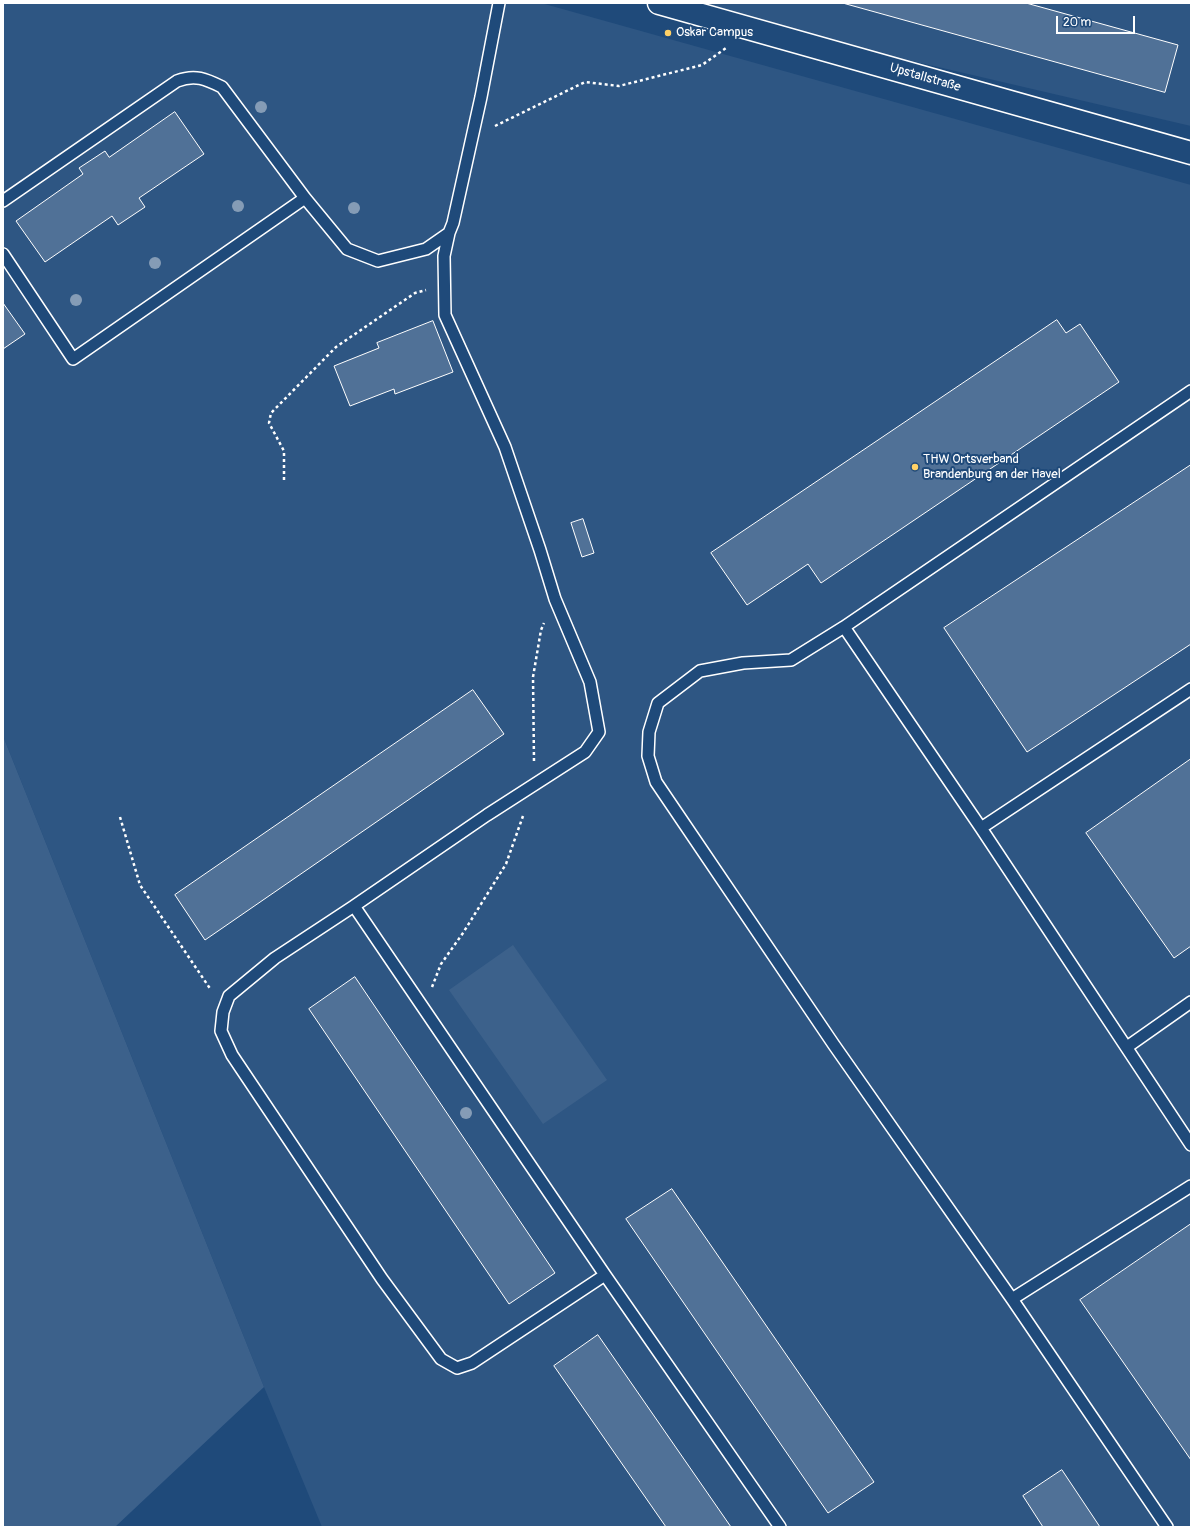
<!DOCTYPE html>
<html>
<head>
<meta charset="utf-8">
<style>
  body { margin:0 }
  #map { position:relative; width:1194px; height:1530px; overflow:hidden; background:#1f4a7a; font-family:Pangolin,sans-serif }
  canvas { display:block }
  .frame { position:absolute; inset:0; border:4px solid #fff; pointer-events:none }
  .scale { position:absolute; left:1056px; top:16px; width:79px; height:18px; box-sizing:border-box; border:2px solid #fff; border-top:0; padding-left:5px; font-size:12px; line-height:14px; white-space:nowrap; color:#fff; -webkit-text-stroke:3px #1f4a7a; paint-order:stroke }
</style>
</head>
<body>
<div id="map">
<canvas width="1194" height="1530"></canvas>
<div class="frame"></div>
<div class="scale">20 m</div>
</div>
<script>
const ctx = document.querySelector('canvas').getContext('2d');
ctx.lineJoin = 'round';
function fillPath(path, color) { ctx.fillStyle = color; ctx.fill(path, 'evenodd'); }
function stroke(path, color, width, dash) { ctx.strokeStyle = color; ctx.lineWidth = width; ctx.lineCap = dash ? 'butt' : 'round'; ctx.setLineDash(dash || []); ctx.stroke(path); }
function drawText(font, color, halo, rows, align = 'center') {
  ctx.font = font + ' Pangolin,sans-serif'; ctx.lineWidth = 4; ctx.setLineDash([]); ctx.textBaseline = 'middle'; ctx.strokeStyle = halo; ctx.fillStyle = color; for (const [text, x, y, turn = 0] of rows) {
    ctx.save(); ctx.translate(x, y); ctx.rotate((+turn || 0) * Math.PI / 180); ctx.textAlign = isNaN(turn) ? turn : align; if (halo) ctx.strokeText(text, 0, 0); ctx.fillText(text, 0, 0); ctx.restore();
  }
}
fillPath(new Path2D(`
  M3,3H541L1191,185V1527H322L264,1387L3,736Z
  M664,3H1191V126Z`), '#2e5683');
fillPath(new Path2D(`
  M3,736L264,1387L115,1527H3Z
  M513,945L607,1080L543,1124L449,990Z`), '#3c618b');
const building = new Path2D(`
  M843,3H1026L1178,45L1165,92Z
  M175,112L204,154L139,198L145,207L118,225L112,216L45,262L16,221L83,174L79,168L105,151L109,157Z
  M3,303L25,334L3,349Z
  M1057,320L1066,333L1080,324L1119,382L821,583L808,564L747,605L711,553Z
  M433,321L453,372L395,394L394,389L350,406L334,366L379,348L377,343Z
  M1191,465V644L1027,752L944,628Z
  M583,519L594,553L582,557L571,523Z
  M473,690L504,734L205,940L175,895Z
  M1191,759V946L1174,958L1086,833Z
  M355,977L555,1273L509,1304L309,1009Z
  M672,1189L874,1482L828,1513L626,1219Z
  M1191,1224V1460L1080,1300Z
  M598,1335L731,1527H666L554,1366Z
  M1062,1470L1100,1527H1043L1023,1496Z`);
fillPath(building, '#507197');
stroke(building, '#fff', 1);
const service = new Path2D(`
  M3,201L177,81C195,74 206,79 222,87L305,198L347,249L378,261L426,249L449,233
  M3,254L73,359L305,198
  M844,627L981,828L1191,1145
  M981,828L1191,689
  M354,906L487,815L585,752L599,732L590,682L555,599L540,550L505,447L445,315L444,256L449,233L453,223L481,97L499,3
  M1127,1047L1191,1002
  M605,1275L472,1363L457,1368L441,1359L382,1279L232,1055L221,1031L223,1012L229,996L275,958L354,906L605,1275L780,1527
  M1012,1299L1191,1186
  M1167,1527L1012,1299L834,1045L656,782L648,756L649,732L658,703L700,671L743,663L791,660L844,627L1191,391`);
const tertiary = new Path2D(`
  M659,3L1191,153`);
stroke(service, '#fff', 14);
stroke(tertiary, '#fff', 25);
stroke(new Path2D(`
  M495,126L585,82L619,86L702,65L726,48
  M284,480V451L269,423L271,413L336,347L415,293L426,290
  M534,761L533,677L541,630L544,623
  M120,817L140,885L211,990
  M432,987L441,964L463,933L506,864L523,816`), '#fff', 2.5, [3, 3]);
stroke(service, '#1f4a7a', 11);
stroke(tertiary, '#1f4a7a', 22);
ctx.fillStyle = '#859cb6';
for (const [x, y] of [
  [261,107],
  [238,206],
  [354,208],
  [155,263],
  [76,300],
  [466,1113]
]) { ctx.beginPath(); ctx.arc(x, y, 6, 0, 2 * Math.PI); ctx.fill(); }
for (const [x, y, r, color] of [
  [668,33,4,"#ffd166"],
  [915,467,4,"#ffd166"]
]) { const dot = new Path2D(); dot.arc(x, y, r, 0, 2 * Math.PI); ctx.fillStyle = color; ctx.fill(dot); stroke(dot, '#1f4a7a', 1.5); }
drawText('13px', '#fff', '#1f4a7a', [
  ["Oskar Campus",676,33],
  ["THW Ortsverband",923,460],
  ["Brandenburg an der Havel",923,475]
], 'left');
drawText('13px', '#fff', '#1f4a7a', [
  ["Upstallstraße",925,78,16]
]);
</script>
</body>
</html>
